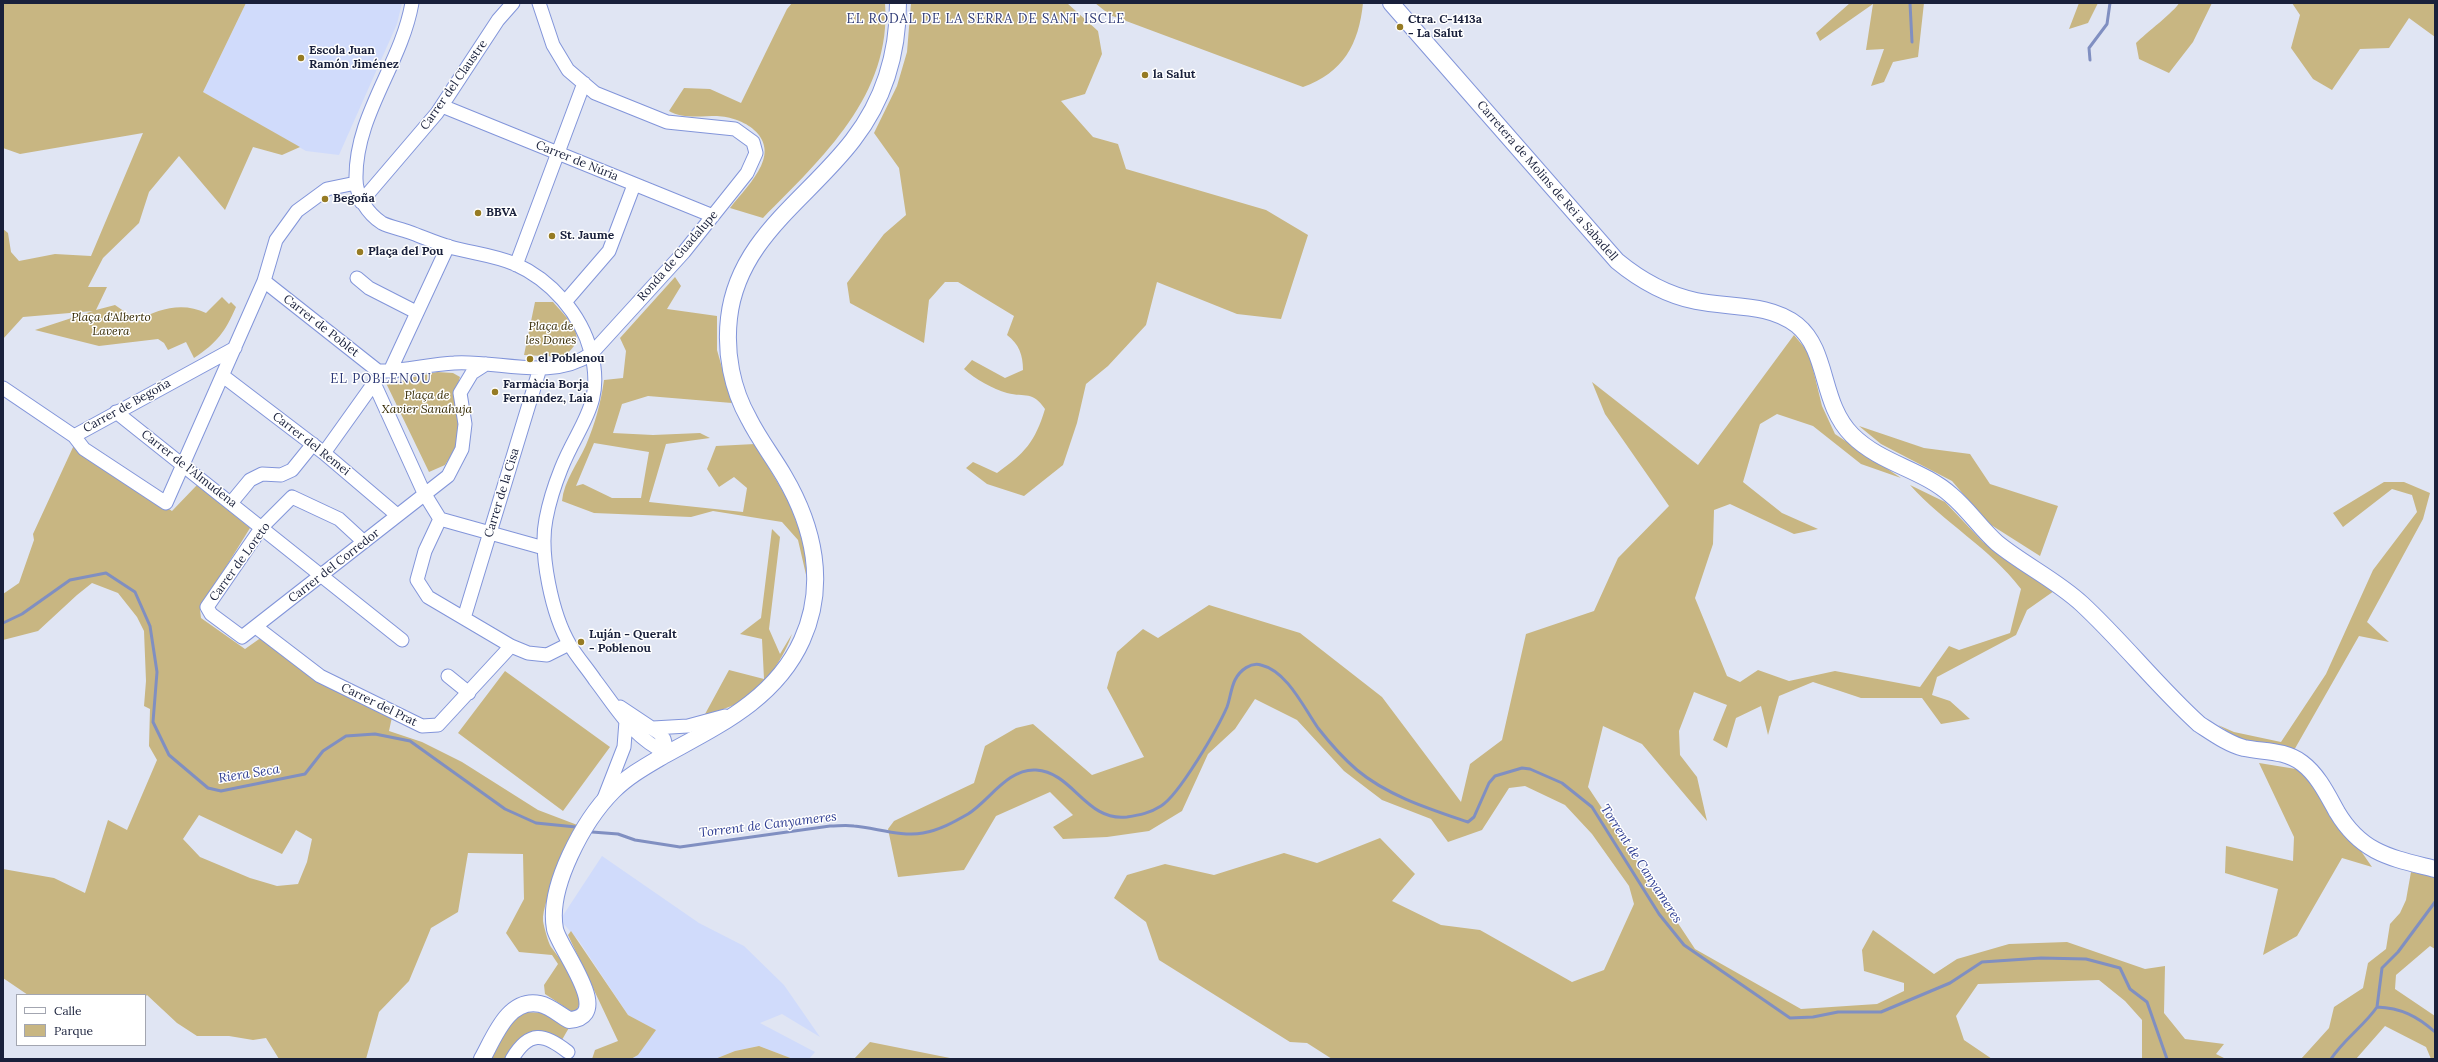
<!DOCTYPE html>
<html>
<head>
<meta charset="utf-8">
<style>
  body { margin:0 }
  #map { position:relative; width:2438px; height:1062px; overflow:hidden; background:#e0e5f3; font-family:Lora,serif }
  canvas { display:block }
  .frame { position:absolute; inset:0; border:4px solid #19203b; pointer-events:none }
  .legend { position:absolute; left:16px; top:994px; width:130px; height:52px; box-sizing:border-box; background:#fff; border:1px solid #a3a6b1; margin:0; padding:5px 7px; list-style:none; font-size:12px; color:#19203b }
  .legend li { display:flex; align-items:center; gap:8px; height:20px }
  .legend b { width:20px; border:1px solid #a3a6b1 }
</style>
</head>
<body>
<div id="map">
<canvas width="2438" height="1062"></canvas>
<div class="frame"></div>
<ul class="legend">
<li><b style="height:5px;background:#fff"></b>Calle</li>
<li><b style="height:11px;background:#c8b682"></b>Parque</li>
</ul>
</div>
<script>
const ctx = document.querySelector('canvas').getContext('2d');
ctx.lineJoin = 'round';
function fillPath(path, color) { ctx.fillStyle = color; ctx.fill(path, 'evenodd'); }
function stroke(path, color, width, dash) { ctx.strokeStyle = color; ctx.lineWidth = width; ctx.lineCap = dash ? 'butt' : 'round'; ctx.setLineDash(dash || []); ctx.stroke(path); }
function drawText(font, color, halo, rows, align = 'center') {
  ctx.font = font + ' Lora,serif'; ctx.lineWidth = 3; ctx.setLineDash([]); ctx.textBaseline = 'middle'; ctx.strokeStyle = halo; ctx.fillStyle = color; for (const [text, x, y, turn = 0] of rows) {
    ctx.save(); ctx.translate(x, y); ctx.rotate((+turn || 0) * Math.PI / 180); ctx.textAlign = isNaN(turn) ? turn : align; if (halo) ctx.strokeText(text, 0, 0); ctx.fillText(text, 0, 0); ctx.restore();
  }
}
fillPath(new Path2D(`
  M246,3H402L397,24L339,155L306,151L203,92Z
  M602,856L699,923L744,946L784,985L820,1037L782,1014L760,1023L815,1052L809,1059H793L759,1046L735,1051L715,1059H631L638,1055L655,1030L628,1015L579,941L560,920Z`), '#d0dbfb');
fillPath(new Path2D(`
  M3,3H246L203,92L300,147L282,155L253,147L225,210L179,156L149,192L139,223L103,258L88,287H107L96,310L115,305L138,321C158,308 184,302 206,313L222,297L229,304L231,302L236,307C225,332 217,343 194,358L186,342L168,350L164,343L158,339L99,346L35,330L93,311L23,317L3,339V229L8,233L11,252L19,261L55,254L91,256L143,133L20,154L3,148Z
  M792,3H885C892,95 822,158 763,218L730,208C740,195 754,181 761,166C776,136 743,117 717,116C702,116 682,119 669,111L684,88L710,89L741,103L787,9Z
  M911,3H1067L1098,31L1102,54L1085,94L1061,101L1093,137L1118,144L1126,169L1266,210L1308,235L1281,319L1237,314L1157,282L1146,325L1108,366L1086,384L1077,423L1063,465L1024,496L987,484L966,468L973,462L997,473C1025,453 1035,442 1045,409C1032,390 1026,398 1007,393C993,389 975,379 964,369L972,360L1005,378L1023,370C1023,355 1019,344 1007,335L1014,316L958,282H945L929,300L924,343L850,303L847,283L884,234L906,215L899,168L874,133L897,86L907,52Z
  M1095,3H1363C1359,44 1343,73 1303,87L1110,15Z
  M1850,3H1924L1918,57L1893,62L1884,82L1871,86L1884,49L1866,50L1873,4L1820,41L1816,33Z
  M2079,3H2098L2088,23L2069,29Z
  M2179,3H2212L2193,42L2169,73L2139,59L2136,43C2145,34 2175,11 2179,3Z
  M2292,3H2435V37L2409,18L2389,48L2360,49L2332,90L2313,79L2291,48L2300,15Z
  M675,277L681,286L667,309L717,316V350L732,403L648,396L622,404L613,433L653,435L700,433L710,438L666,444L649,502L743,512L747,488L734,477L719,487L707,469L716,446L755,444L789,502L804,543L807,579L798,540L782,522L713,511L691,517L594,513L562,501C564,481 578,463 586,445C595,424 601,402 604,380L623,378L626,351L620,338ZM594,443L649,452L641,498H612L583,484L576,486Z
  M535,302H553C569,321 592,338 562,357L524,355Z
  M1794,335L1809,353L1822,406L1835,434L1901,478L1861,464L1813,426L1777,414L1760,424L1743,482L1782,513L1818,529L1794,534L1730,504L1714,510L1713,544L1695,598L1727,676L1740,682L1758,670L1789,681L1835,671L1920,687L1949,646L1959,650L2010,633L2021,589C1990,548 1944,523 1910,485L1945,502L1983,542L2045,582L2054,591L2027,610L2016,635L1937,677L1932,695L1950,701L1970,719L1941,724L1922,698H1861L1813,682L1779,696L1768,735L1761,706L1736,718L1727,748L1713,740L1727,705L1694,692L1679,731L1680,755L1697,777L1707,821L1642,744L1603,726L1588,787L1695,949L1801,1009L1877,1004L1904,991V983L1864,971L1862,950L1873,930L1934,974L1957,959L2009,944L2067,942L2145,969L2165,966L2164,1013L2185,1039L2224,1044L2216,1054L2226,1059H2142V1020L2125,1001L2099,980L1978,984L1956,1016L1964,1040L1992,1059H1332L1307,1043L1290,1042L1159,960L1146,922L1114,898L1127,875L1165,864L1214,875L1284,853L1317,863L1380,838L1415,874L1392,901L1441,925L1480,930L1572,982L1604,970L1634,904L1629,886L1592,834L1565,805L1525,786L1509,788L1482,830L1448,842L1431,819L1382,800L1344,771L1297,720L1255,699L1235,729L1208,754L1182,811L1149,831L1107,837L1063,839L1053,827L1073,815L1050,792L996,816L964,870L898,877L888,829L894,821L974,783L985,746L1016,728L1033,724L1092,775L1144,757L1107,688L1117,652L1143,629L1158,638L1209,605L1300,633L1382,697L1461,802L1470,764L1502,740L1526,634L1594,611L1618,558L1669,506L1605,414L1592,382L1698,465Z
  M437,372L453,373L460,377L455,395L460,423L455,449L445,465L429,472L386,383Z
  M1859,426L1924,448L1970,454L1990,484L2058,506L2040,556L1988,523L1952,481L1881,444Z
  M74,445L172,511L197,485L250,528L200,609L201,618L245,649L262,637L392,717L389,731L422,742L462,762L538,810L580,826C570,848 542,899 543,921C544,927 548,942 551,947C563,964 593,994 574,1013L545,994L544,985L558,964L552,955L519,952L506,933L524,899L523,854L468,853L458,912L431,928L409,981L379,1012L366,1059H279L266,1038L253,1040L229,1036H197L177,1023L147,995L145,997V995H28L3,978V869L54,878L85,893L108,820L127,830L157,760L149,746L150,709L144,706L146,681L144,631L137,617L118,593L92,583L77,595L38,631L3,640V594L19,583L34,540L33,534ZM199,815L282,854L296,830L312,839L307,862L298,884L277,886L250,878L200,857L183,839Z
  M2384,482H2404L2430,493L2423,519L2367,622L2389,642L2359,636L2293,752L2243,742L2218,725L2234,732L2281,742L2326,674L2373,570L2417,512L2412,495L2392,489L2343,527L2333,513Z
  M772,529L780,537L769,629L780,654L792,634C785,655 764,689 744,700C732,707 717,711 704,716L729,670L764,679L762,639L740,634L761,618Z
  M505,671L610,747L563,811L458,733Z
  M2259,763L2296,769L2316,786L2372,867L2342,858L2297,936L2263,955L2278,889L2225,873L2226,846L2293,861L2294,837Z
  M2411,872L2435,877V949L2430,946L2396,975L2395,989L2435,1016V1059H2431L2426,1047L2385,1026L2356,1059H2301L2329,1028L2334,1007L2363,988L2368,963L2386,949L2390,924L2400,913L2406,900Z
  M571,931L628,1015L656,1030L638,1055L631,1059H592L595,1050L618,1041L568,935Z
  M525,1012L544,1013L570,1026L559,1045L538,1037L512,1059H486L504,1028Z
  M870,1042L955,1059H854Z
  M759,1046L793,1059H715L735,1051Z`), '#c8b682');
stroke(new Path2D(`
  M1910,3L1912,42
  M2090,60L2089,48L2107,24L2110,3
  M3,623L22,614L70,580L106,573L135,592L150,626L157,672L153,722L169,755L208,788L221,791L305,774L323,751L346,736L375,734L410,741L505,809L536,823L576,827
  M592,832L618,834L635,840L680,847L830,826C838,826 846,825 854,826C876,828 902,837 923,833C940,830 954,822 968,814C989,801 1008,768 1036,770C1073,772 1086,822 1127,817C1140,815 1150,813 1161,806C1179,795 1218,728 1227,707C1230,699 1231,688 1235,680C1240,670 1251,662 1261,665C1287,671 1304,708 1318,728C1329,742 1343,758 1357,770C1388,796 1430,809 1468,822L1474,817L1489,783L1495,776L1522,768L1530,769L1562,783L1592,807L1659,914L1684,945L1790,1018L1813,1017L1838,1012H1881L1950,983L1982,962L2041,958L2086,959L2120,968L2130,989L2147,1002L2167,1059
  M2377,1007L2382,968L2398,952L2435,902
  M2331,1059C2344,1039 2364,1026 2377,1007C2401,1008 2417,1016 2435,1032`), '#808fc1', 3);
const minor = new Path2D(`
  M412,3C401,65 355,115 356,179C356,196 368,214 382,223C390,227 401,229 409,232C423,237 436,243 450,247C471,253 494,255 515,264C551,280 581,314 591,352C605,405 578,425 561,469C555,484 549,503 546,519C539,553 552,615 570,645C577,657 587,668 595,680C618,710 632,737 668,754
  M442,106L713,216
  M361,202L437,113L498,20L513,3
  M516,265L584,83
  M357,278L369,288L416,312
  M264,281L378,371C403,372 429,364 454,363C498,360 551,381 591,354L684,252L747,173L756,153L753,142L735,129L667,122L595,93L568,70L553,45L539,3
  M565,302L609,251L634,185
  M390,371L448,246
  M223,376L324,453L397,515
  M3,388L74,436L235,348
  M116,412L402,640
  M74,436L84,449L166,503L264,281L276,240L297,211L327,189L356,183
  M324,453L374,383L424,493L440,519
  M231,503L250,480L262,474L281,475L292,470L313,444
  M440,519L425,551L417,580L428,597L511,646L528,653L547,655L569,644
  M440,519L544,548
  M364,542L339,519L292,497L262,527L207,607L211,614L242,637L448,476L462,449L465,424L460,393L472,373L486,364
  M464,618L540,368
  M256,627L320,676L422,726L438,725L511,646
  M448,676L469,693
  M620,707L659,733L664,739L668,754
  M653,728L688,726L725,716
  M603,801L624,747L626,721
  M512,1059C529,1030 544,1033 568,1052`);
const major = new Path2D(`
  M1391,3L1617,261C1640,280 1667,295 1696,301C1730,308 1769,303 1797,325C1829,351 1820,403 1852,435C1881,464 1922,469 1951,495C1968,509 1980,528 1997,543C2024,565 2056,580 2082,604C2123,642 2158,687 2199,724C2213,733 2228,744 2244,748C2264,752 2285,750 2302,763C2318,775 2327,794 2337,812C2362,854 2392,858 2435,869
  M482,1059C494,1038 508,997 540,1004C550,1006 560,1015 569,1020C616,1017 559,949 555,929C547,887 584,820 613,791C628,776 646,766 663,756C717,726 775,700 802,640C827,585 814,527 784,476C773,457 759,439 749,419C732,389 725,353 729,318C738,238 808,199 853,140C884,100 898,54 898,3`);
stroke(minor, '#8295da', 15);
stroke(major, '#8295da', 18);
stroke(minor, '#fff', 13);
stroke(major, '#fff', 16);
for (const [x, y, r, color] of [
  [1400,27,4,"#967b23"],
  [301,58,4,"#967b23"],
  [1145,75,4,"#967b23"],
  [325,199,4,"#967b23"],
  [478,213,4,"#967b23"],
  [552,236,4,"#967b23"],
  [360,252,4,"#967b23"],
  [530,359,4,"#967b23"],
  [495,392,4,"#967b23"],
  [581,642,4,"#967b23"]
]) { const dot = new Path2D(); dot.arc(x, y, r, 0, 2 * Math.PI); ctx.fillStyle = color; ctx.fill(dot); stroke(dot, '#fff', 1.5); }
drawText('bold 12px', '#19203b', '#fff', [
  ["Ctra. C-1413a",1408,20],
  ["- La Salut",1408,34],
  ["Escola Juan",309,51],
  ["Ramón Jiménez",309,65],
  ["la Salut",1153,75],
  ["Begoña",333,199],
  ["BBVA",486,213],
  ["St. Jaume",560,236],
  ["Plaça del Pou",368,252],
  ["el Poblenou",538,359],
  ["Farmàcia Borja",503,385],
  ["Fernandez, Laia",503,399],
  ["Luján - Queralt",589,635],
  ["- Poblenou",589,649]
], 'left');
drawText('12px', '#19203b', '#fff', [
  ["Carrer del Claustre",454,85,-55],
  ["Carrer de Núria",577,161,22],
  ["Carretera de Molins de Rei a Sabadell",1547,181,49],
  ["Ronda de Guadalupe",678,256,-49],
  ["Carrer de Poblet",321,326,38],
  ["Carrer de Begoña",127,406,-29],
  ["Carrer del Remei",311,444,38],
  ["Carrer de l'Almudena",189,469,38],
  ["Carrer de la Cisa",502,493,-73],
  ["Carrer de Loreto",240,562,-54],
  ["Carrer del Corredor",334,566,-38],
  ["Carrer del Prat",379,705,26]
]);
drawText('italic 12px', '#342801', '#fff', [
  ["Plaça d'Alberto",111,318],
  ["Lavera",111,332],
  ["Plaça de",551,327],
  ["les Dones",551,341],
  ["Plaça de",427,396],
  ["Xavier Sanahuja",427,410]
]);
ctx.letterSpacing = '1px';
drawText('13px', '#2d3976', '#fff', [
  ["EL RODAL DE LA SERRA DE SANT ISCLE",986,19],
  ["EL POBLENOU",381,379]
]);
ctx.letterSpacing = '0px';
drawText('italic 13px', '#2f3e93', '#fff', [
  ["Riera Seca",249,774,-9],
  ["Torrent de Canyameres",768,825,-7],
  ["Torrent de Canyameres",1641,864,57]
]);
</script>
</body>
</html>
